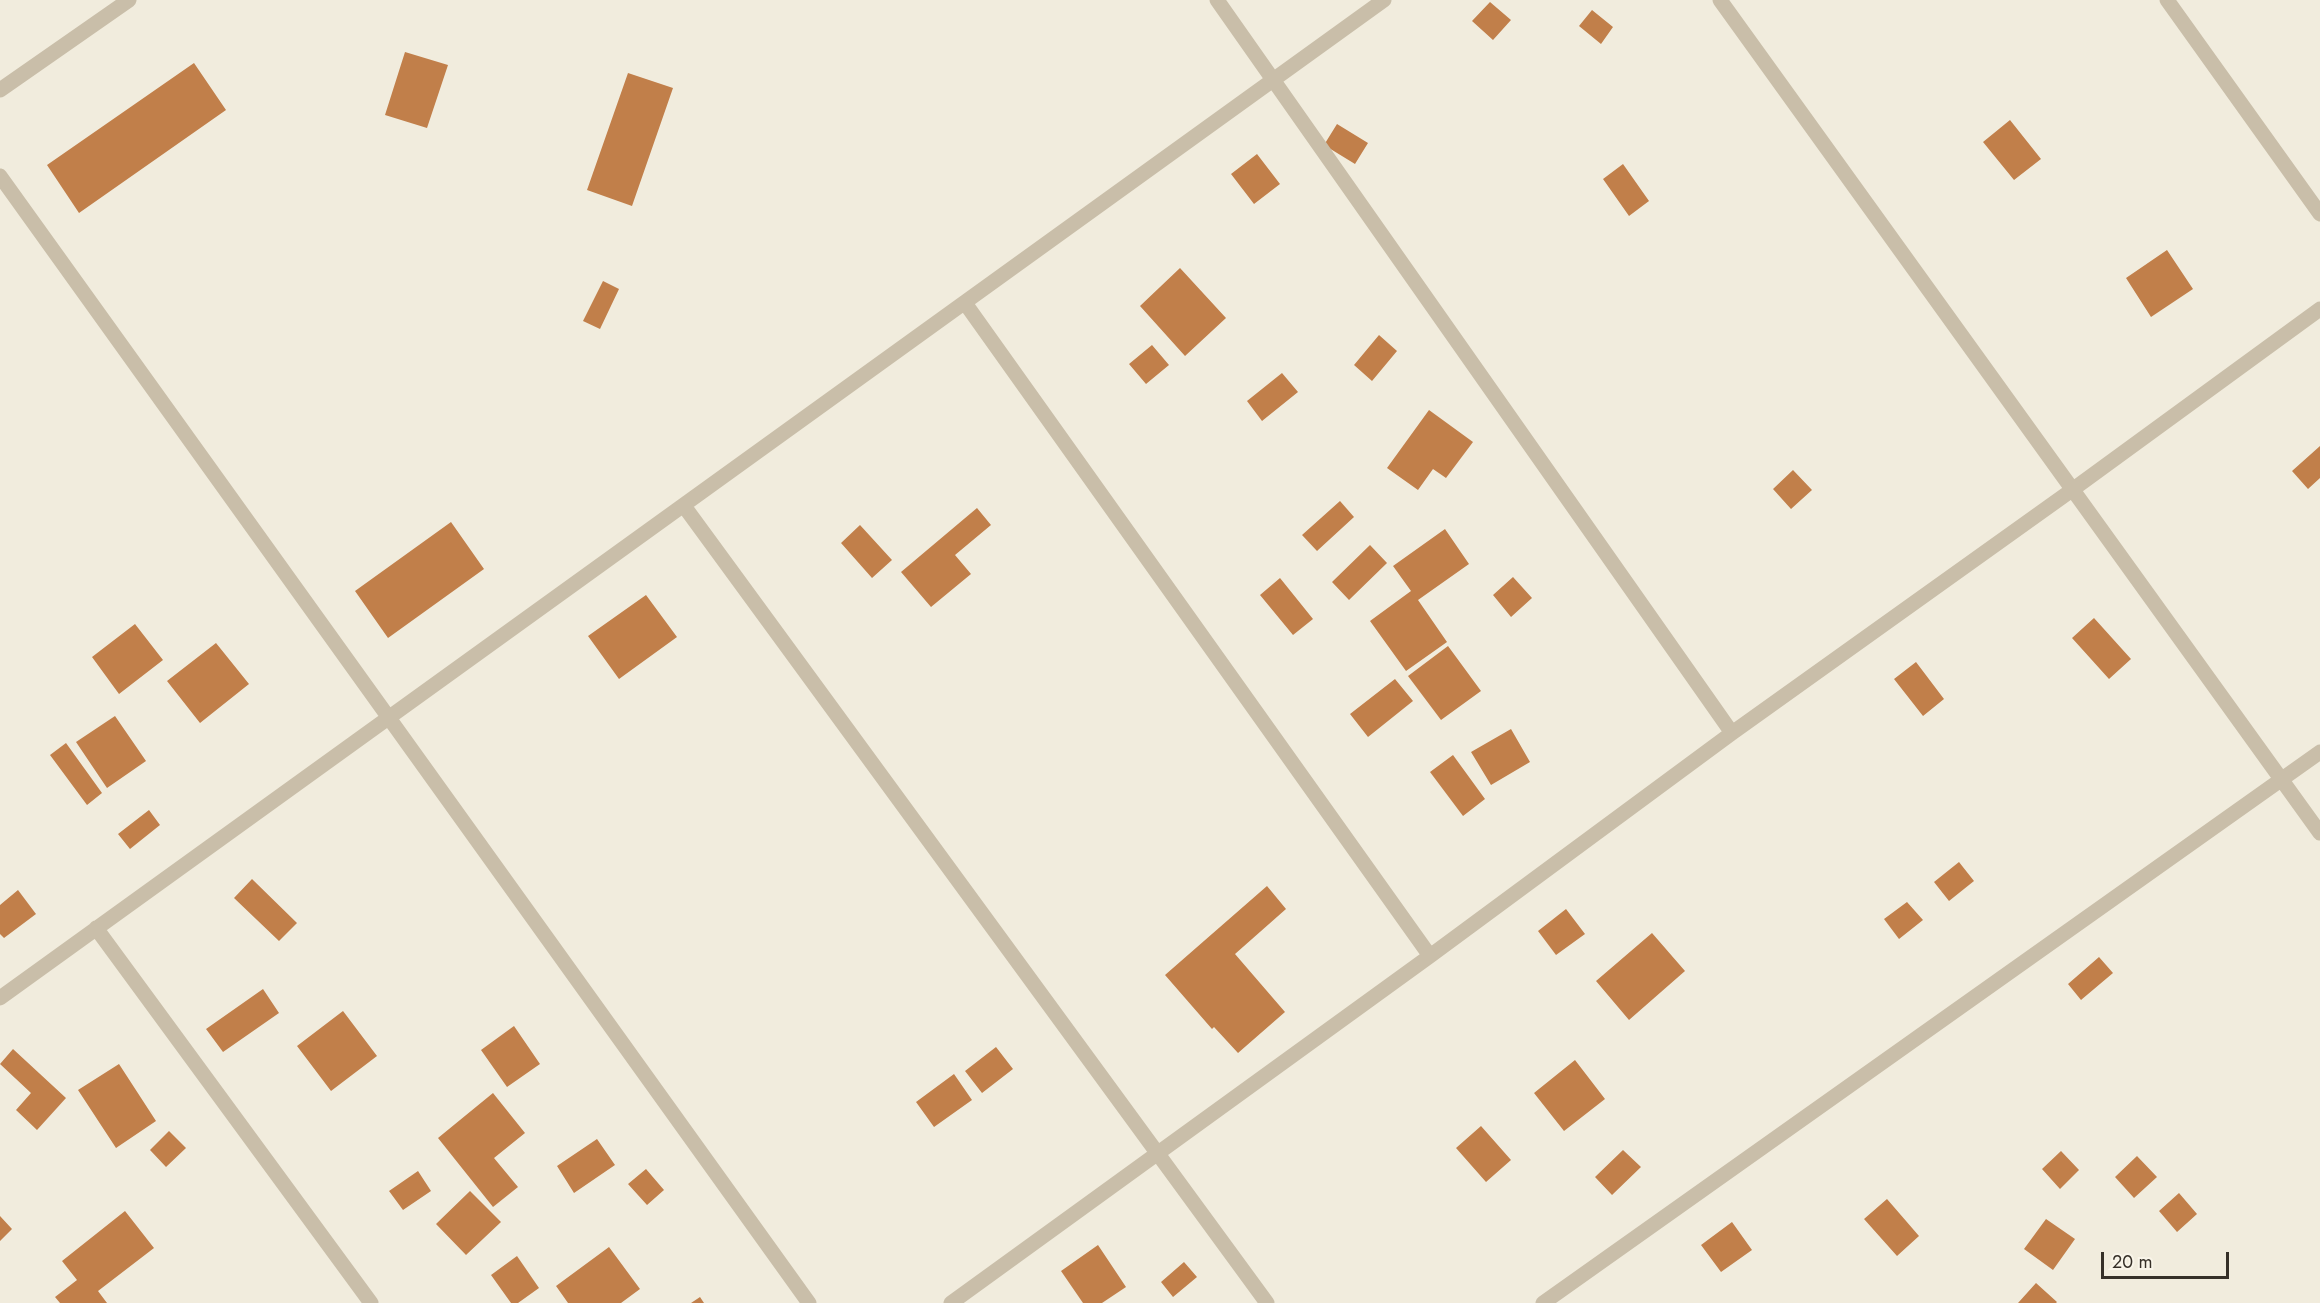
<!DOCTYPE html>
<html>
<head>
<meta charset="utf-8">
<style>
  body { margin:0 }
  #map { position:relative; width:2320px; height:1303px; overflow:hidden; background:#f1ecdd; font-family:Jost,sans-serif }
  canvas { display:block }
  .scale { position:absolute; left:2101px; top:1252px; width:128px; height:27px; box-sizing:border-box; border:3px solid #363028; border-top:0; padding-left:8px; font-size:18px; line-height:21px; white-space:nowrap; color:#363028; -webkit-text-stroke:4px #f9f5e9; paint-order:stroke }
</style>
</head>
<body>
<div id="map">
<canvas width="2320" height="1303"></canvas>
<div class="scale">20 m</div>
</div>
<script>
const ctx = document.querySelector('canvas').getContext('2d');
ctx.lineJoin = 'round';
function fillPath(path, color) { ctx.fillStyle = color; ctx.fill(path, 'evenodd'); }
function stroke(path, color, width, dash) { ctx.strokeStyle = color; ctx.lineWidth = width; ctx.lineCap = dash ? 'butt' : 'round'; ctx.setLineDash(dash || []); ctx.stroke(path); }
fillPath(new Path2D(`
  M1490,2L1511,20L1493,40L1472,21Z
  M1592,10L1613,27L1601,44L1579,26Z
  M405,52L448,65L427,128L385,115Z
  M194,63L226,110L79,213L47,165Z
  M628,73L673,88L632,206L587,190Z
  M2010,120L2041,159L2014,180L1983,142Z
  M1337,124L1368,143L1355,164L1324,145Z
  M1257,154L1280,184L1254,204L1231,174Z
  M1623,164L1649,201L1629,216L1603,179Z
  M2167,250L2193,289L2151,317L2126,278Z
  M1180,268L1226,318L1185,356L1140,306Z
  M603,281L619,289L600,329L583,321Z
  M1379,335L1397,351L1372,381L1354,365Z
  M1152,345L1169,365L1146,384L1129,364Z
  M1282,373L1298,392L1262,421L1247,401Z
  M1429,410L1473,442L1446,478L1433,469L1418,490L1387,468Z
  M2320,446V478L2308,489L2292,471Z
  M1793,470L1812,490L1791,509L1773,489Z
  M1340,501L1354,517L1317,551L1302,535Z
  M977,508L991,525L955,555L971,574L931,607L901,572Z
  M451,522L484,569L388,638L355,591Z
  M860,525L892,560L872,578L841,543Z
  M1445,529L1469,564L1418,600L1447,642L1406,671L1370,621L1411,591L1393,566Z
  M1370,545L1387,563L1349,600L1332,582Z
  M1513,577L1532,598L1511,617L1493,595Z
  M1280,578L1313,619L1293,635L1260,595Z
  M646,595L677,637L619,679L588,636Z
  M2094,618L2131,659L2109,679L2072,638Z
  M135,624L163,660L119,694L92,657Z
  M216,643L249,684L200,723L167,681Z
  M1448,646L1481,691L1441,720L1408,676Z
  M1916,662L1944,699L1923,716L1894,679Z
  M1395,679L1413,701L1368,737L1350,714Z
  M115,716L146,761L107,788L76,742Z
  M1511,729L1530,762L1491,785L1471,752Z
  M66,743L102,793L87,805L50,755Z
  M1453,755L1485,799L1463,816L1430,772Z
  M149,810L160,825L130,849L118,834Z
  M1959,862L1974,881L1949,901L1934,882Z
  M252,879L297,923L279,941L234,898Z
  M1267,886L1286,909L1235,954L1285,1012L1238,1053L1214,1027L1212,1029L1165,975Z
  M18,890L36,914L4,938L0,934V905Z
  M1907,902L1923,920L1899,939L1884,919Z
  M1566,909L1585,934L1556,955L1538,931Z
  M1652,933L1685,971L1629,1020L1596,981Z
  M2099,957L2113,973L2081,1000L2068,984Z
  M263,989L279,1013L223,1052L206,1029Z
  M343,1011L377,1056L331,1091L297,1046Z
  M514,1026L540,1064L507,1087L481,1050Z
  M996,1047L1013,1069L982,1093L965,1071Z
  M13,1049L66,1098L37,1130L16,1110L31,1093L0,1064Z
  M1575,1060L1605,1099L1564,1131L1534,1093Z
  M119,1064L156,1121L116,1148L78,1090Z
  M954,1074L972,1100L934,1127L916,1102Z
  M493,1093L525,1133L494,1158L518,1187L493,1207L438,1138Z
  M1481,1126L1511,1160L1486,1182L1456,1148Z
  M169,1131L186,1148L166,1167L150,1150Z
  M597,1139L615,1165L574,1193L557,1166Z
  M1623,1150L1641,1167L1612,1195L1595,1177Z
  M2061,1151L2079,1170L2060,1189L2042,1169Z
  M2137,1156L2157,1177L2134,1198L2115,1177Z
  M646,1169L664,1190L647,1205L628,1184Z
  M418,1171L431,1191L403,1210L389,1191Z
  M470,1191L501,1222L466,1255L436,1224Z
  M2179,1193L2197,1214L2177,1232L2159,1211Z
  M1887,1199L1919,1236L1897,1256L1864,1219Z
  M125,1211L154,1248L98,1291L107,1303H60L55,1297L77,1280L62,1261Z
  M0,1216L12,1229L0,1241Z
  M2046,1219L2075,1239L2053,1270L2024,1249Z
  M1732,1222L1752,1250L1721,1272L1701,1245Z
  M1098,1245L1126,1287L1102,1303H1083L1061,1271Z
  M609,1247L640,1289L621,1303H568L556,1286Z
  M517,1256L539,1288L518,1303H511L491,1275Z
  M1184,1262L1197,1277L1173,1297L1161,1282Z
  M2036,1283L2057,1302L2056,1303H2018Z
  M700,1297L704,1303H691Z`), '#c17f4a');
stroke(new Path2D(`
  M1217,0L1732,733
  M1720,0L2320,833
  M2167,0L2320,214
  M0,90L129,0
  M0,176L809,1303
  M965,303L1430,956
  M684,506L1267,1303
  M96,928L371,1303
  M0,998L1384,0
  M951,1303L1430,956L1732,733L2072,490L2320,309
  M1543,1303L2320,752`), '#c9bea9', 15);
</script>
</body>
</html>
